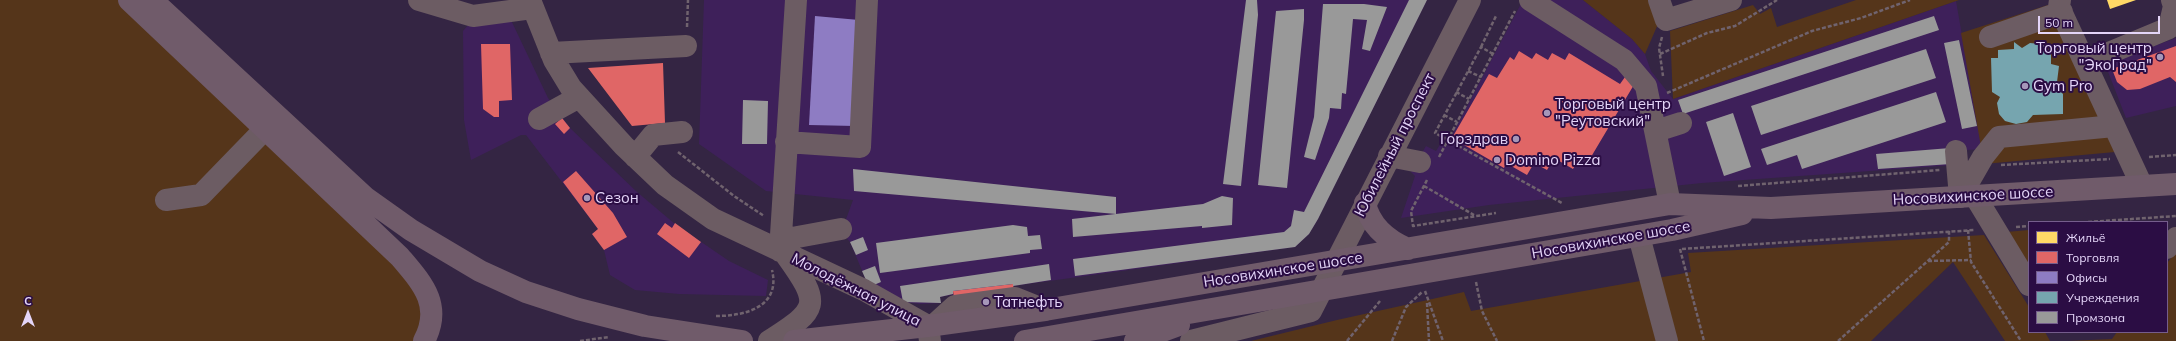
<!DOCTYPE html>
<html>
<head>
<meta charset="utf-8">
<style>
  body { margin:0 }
  #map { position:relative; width:2176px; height:341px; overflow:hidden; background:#342543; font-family:Mulish,sans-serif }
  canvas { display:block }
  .legend { position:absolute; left:2028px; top:221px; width:140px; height:112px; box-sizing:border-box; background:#2b0d44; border:1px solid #755d8c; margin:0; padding:5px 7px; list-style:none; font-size:12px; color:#e4d5f8 }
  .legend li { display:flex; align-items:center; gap:8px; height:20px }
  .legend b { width:20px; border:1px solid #755d8c }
  .north { position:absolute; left:8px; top:293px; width:40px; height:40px; -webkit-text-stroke:3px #2b0d44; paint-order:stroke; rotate:0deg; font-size:11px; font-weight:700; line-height:16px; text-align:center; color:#e4d5f8 }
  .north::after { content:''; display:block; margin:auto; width:14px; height:18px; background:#e4d5f8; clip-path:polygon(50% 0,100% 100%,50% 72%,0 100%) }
  .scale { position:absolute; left:2038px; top:16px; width:122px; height:18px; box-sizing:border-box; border:2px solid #e4d5f8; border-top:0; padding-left:5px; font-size:12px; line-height:14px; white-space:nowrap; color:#e4d5f8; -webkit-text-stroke:3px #2b0d44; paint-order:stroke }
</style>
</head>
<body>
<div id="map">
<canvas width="2176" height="341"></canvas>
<ul class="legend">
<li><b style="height:11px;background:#ffd966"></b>Жильё</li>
<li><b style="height:11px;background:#e06666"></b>Торговля</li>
<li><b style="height:11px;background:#8e7cc3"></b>Офисы</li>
<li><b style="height:11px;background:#76a5af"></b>Учреждения</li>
<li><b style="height:11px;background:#999"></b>Промзона</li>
</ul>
<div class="north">С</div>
<div class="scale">50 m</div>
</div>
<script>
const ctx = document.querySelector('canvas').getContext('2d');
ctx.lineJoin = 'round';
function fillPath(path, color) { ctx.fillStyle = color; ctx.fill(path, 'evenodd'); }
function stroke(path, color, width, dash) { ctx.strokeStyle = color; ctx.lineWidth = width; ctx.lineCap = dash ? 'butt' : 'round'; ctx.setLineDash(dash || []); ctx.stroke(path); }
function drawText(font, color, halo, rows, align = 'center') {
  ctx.font = font + ' Mulish,sans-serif'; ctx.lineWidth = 4; ctx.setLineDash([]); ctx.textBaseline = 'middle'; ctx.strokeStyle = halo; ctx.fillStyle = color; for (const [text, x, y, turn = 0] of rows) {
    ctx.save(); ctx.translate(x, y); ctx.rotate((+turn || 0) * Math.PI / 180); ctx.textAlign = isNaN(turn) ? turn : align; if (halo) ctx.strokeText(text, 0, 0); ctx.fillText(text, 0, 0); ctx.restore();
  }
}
fillPath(new Path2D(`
  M704,0H1427L1318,219L1309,234L1295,247L1013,286V284L940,297L941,303L920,304L903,302L869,287L850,242L844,235L845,222L853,200L766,191L699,144Z
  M1523,0H1583L1632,39L1645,54L1651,71L1673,99L1956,1L1982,149L1952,151L1954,165L1702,183L1489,205L1401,218L1415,176L1411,172L1426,146L1436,151L1441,143L1446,146Z
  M510,18L548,98L570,128L637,192L675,224L729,261L768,280L766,296L679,294L635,290L610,275L604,250L592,234L598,229L526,135H521L471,160L464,120L463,31L470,23Z
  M2176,38V106L2126,118L2105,64Z`), '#3e205a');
fillPath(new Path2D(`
  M0,0H118L396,264L417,289L424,309L415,341H0Z
  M1583,0H1651L1658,24L1645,54L1632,39Z
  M1856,0H1959L1673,99L1670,31L1753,5L1760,14L1771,8L1777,27Z
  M2051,4L2115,152L1984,164L1961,33Z
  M2029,230V267L2006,232Z
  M1984,235L2029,307V332H2045L2050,341H2005L1953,262L1871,341H1251L1337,320L1464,292L1471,311L1691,272L1688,253Z
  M2176,252V341H2068L2112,339L2117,332H2167V263Z`), '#55351a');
fillPath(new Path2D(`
  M2107,0H2136L2110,9Z`), '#ffd966');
fillPath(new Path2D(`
  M481,44H510L512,100L499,101V117H494L483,109Z
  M2176,46V82L2170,77L2140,89L2127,90L2117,82L2112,69Z
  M1519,51L1532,59L1536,53L1548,60L1552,53L1565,60L1569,53L1620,84L1625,77L1635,83L1588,162L1580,157L1573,169L1554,158L1547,170L1534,163L1527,175L1506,163L1504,168L1452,138L1489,74L1497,78L1510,57L1514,60Z
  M663,63L665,123L632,126L588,68Z
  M562,118L570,128L564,134L555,124Z
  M576,171L613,213L627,237L604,250L592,234L598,229L563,182Z
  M665,223L672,228L675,223L701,242L689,258L657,234Z
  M1013,284L1016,304L956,312L953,291Z`), '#e06666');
fillPath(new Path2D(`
  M815,16L859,20L855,126L809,125Z`), '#8e7cc3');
fillPath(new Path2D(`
  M2014,42L2022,48L2030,43L2040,44L2047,47L2051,55V64L2059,66L2057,82L2059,90L2063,94V114L2033,115L2027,122L2016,124L2005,121L1999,114L1997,103L2000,97L1992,92L1991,58H1998V50L2014,49Z`), '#76a5af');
fillPath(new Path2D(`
  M1246,0H1257L1258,15L1241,186L1223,184Z
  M1409,0H1427L1318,219L1309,234L1295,247L1075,276L1073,259L1284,232L1291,226L1294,210L1304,212Z
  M1323,4H1364L1387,7L1370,51L1362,49L1367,20L1353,19L1346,94L1342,93L1341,109L1330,108L1329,118L1315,160L1304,157L1314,117Z
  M1304,9V20L1287,188L1258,185L1276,11Z
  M1934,16L1939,30L1683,114L1678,100Z
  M1959,40L1977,126L1962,129L1944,43Z
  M1926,49L1936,78L1761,135L1751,106Z
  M1936,92L1946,122L1802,169L1797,155L1767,165L1761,149Z
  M743,100L768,101L767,144H742Z
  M1733,113L1751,167L1724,176L1706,122Z
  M1950,148L1951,164L1878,169L1876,154Z
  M853,169L1116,197V214L854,191Z
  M1222,196L1233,198L1232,225L1202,228V226L1073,237L1072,219L1203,204Z
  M1013,225L1027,227L1028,236L1040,235L1042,249L1030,250V253L880,273L876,243Z
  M863,237L868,250L856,255L850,242Z
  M1049,264L1051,280L1013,286V284L953,291V294L940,297L941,303L903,302L900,286Z
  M875,266L881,282L869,287L862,271Z`), '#999');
stroke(new Path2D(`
  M687,27L688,0
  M1662,37L1659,48L1663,76
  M1481,47L1496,16
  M1493,54L1481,47L1435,133L1562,203
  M1660,54L1707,33L1735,26L1777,0
  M1468,71L1481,77
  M1456,92L1469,99
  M1667,93L1812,31L1861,18L1910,0
  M1444,115L1457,122
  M678,152L734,196L764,216
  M1439,157L1515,11
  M2149,157L2176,155
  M2001,165L2110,159
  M1427,180L1411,211L1413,226L1496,213
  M1424,186L1474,215
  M1738,186L1940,170
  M2088,222L2176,216
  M2016,227L2029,226
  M1968,230L1971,262L2021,341
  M1680,249L1704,341
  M1682,249L1975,230
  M1928,261L1971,260
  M1476,282L1482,311L1497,341
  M1425,291L1443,341
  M1427,303L1429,341
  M716,316C745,316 781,307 772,270
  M580,341L609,337
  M1347,341L1380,301
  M1392,341L1406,307L1422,292
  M1838,341L1949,242V231`), '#70636e', 2.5, [4, 2]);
stroke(new Path2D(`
  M419,0L473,16L532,8
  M530,0L554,60L571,88L624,146L665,185L713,219L864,290L928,326L930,341
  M1530,0L1624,60L1646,86L1670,204
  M1659,0L1666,20L1731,0
  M2060,0L2059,7L2142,186
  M1990,37L2062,12
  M551,53L686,46
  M2085,63L2169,28L2174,6L2172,0
  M539,119L579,97
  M1656,131L1681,123
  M786,142L860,147L867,0
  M1956,151L1960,197
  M1389,156L1420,162
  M635,157L653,135L682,132
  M1975,196L2029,285
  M1960,197L1983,157L1999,137L2114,126
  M166,200L201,195L265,129
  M1639,236L1667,341
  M781,240L841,229
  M2167,248L2176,238
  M780,251L796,0
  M933,326L955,306L1015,298L1045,310
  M769,341C819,309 822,305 786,255
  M1191,341L1311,311L1470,0`), '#6c5c63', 22);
stroke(new Path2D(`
  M129,0L400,257C422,283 443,305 424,341
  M152,0L366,198L411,230L480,271L526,292L578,309L645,326L742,341
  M1365,203C1370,226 1387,240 1408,249
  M794,341L928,326L1045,310L1670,204L1771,208L2176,184
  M1025,341L1672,230L1742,214
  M1135,341L1179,325`), '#705b6a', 22);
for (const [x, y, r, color] of [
  [2160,57,4,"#a697b9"],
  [2025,86,4,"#a697b9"],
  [1547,113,4,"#a697b9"],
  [1516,139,4,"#a697b9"],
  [1497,160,4,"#a697b9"],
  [587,198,4,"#a697b9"],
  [986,302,4,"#a697b9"]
]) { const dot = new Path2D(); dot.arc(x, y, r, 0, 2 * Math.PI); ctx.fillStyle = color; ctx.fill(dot); stroke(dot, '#2b0d44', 1.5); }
drawText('15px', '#e4d5f8', '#2b0d44', [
  ["Торговый центр",2152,48,"right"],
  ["\"ЭкоГрад\"",2152,65,"right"],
  ["Gym Pro",2033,86],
  ["Торговый центр",1555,104],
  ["\"Реутовский\"",1555,121],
  ["Горздрав",1508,139,"right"],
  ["Domino Pizza",1505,160],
  ["Сезон",595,198],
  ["Татнефть",994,302]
], 'left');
drawText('15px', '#e4d5f8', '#2b0d44', [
  ["Юбилейный проспект",1395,145,-63],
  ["Носовихинское шоссе",1973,196,-3],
  ["Носовихинское шоссе",1611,240,-10],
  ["Носовихинское шоссе",1283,270,-9],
  ["Молодёжная улица",856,290,27]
]);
</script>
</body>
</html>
